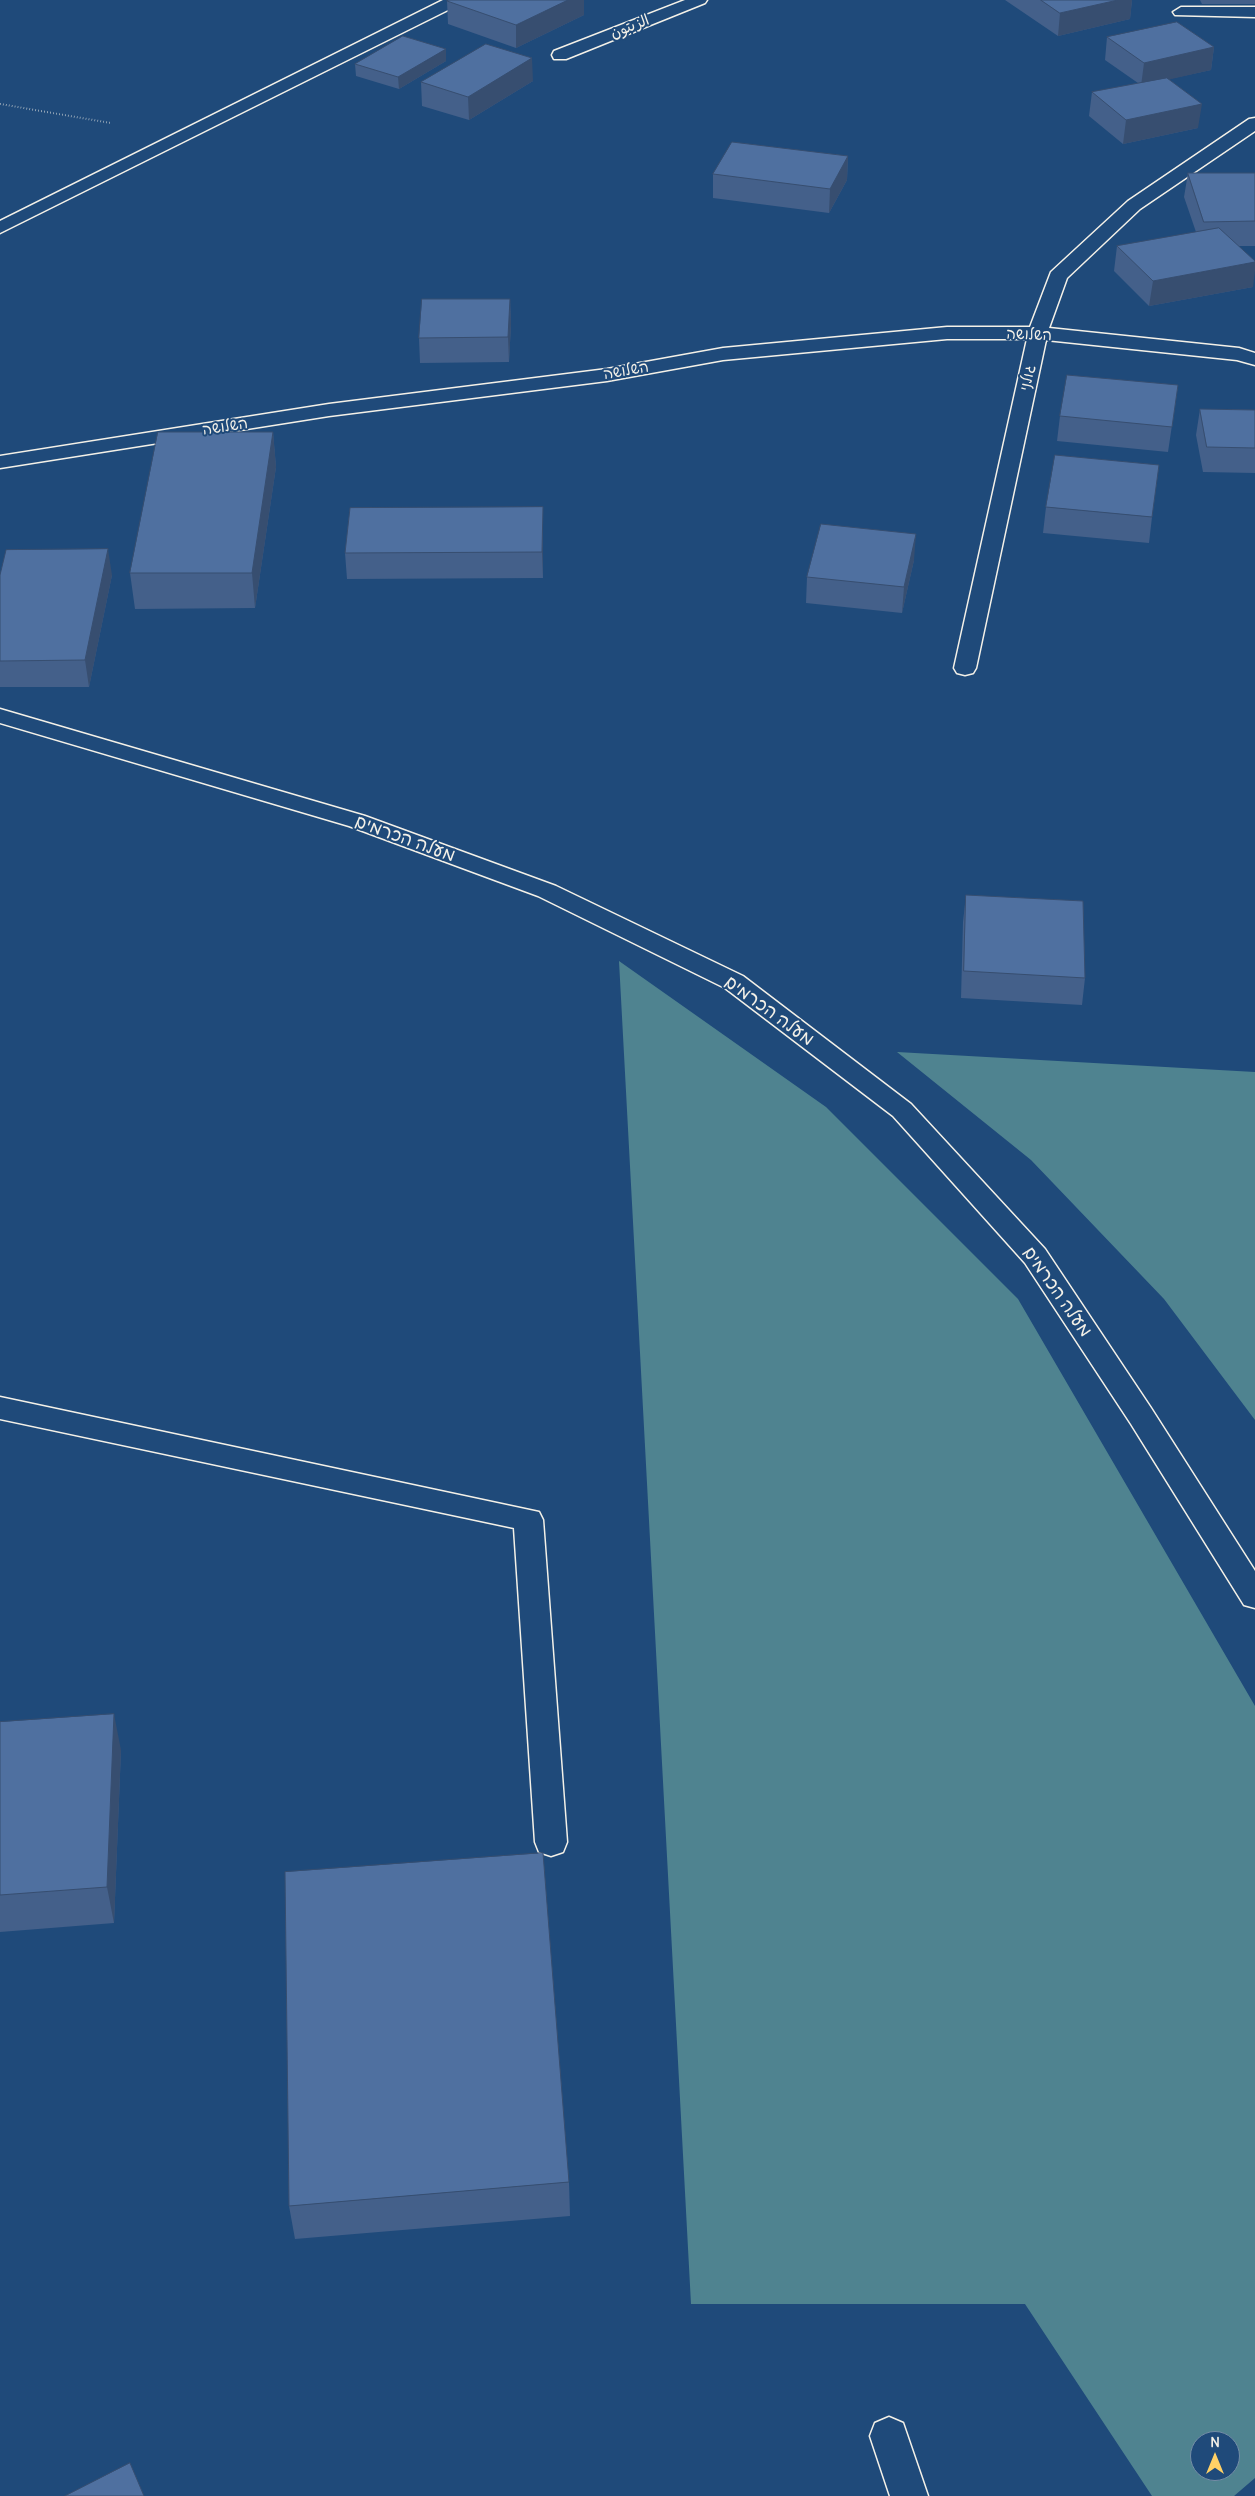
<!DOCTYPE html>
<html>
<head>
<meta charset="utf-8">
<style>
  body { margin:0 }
  #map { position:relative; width:1255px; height:2496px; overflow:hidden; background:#1f4a7a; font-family:Delius,sans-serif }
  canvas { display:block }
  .north { position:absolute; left:1190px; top:2431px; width:50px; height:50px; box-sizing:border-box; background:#1f4a7a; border:1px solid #748da6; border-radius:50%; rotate:0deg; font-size:14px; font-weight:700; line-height:20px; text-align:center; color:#f4f1e8 }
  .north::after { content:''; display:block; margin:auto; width:18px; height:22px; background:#ffd166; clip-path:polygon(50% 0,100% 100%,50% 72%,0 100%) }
</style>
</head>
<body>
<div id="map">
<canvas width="1255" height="2496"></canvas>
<div class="north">N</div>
</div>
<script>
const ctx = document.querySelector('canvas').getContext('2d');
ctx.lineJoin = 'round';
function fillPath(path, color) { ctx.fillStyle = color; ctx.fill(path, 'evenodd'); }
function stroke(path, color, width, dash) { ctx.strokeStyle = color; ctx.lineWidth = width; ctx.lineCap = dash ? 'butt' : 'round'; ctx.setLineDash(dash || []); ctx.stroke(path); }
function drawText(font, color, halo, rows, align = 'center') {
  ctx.font = font + ' Delius,"Playpen Sans Arabic","Playpen Sans Hebrew",sans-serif'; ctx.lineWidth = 4; ctx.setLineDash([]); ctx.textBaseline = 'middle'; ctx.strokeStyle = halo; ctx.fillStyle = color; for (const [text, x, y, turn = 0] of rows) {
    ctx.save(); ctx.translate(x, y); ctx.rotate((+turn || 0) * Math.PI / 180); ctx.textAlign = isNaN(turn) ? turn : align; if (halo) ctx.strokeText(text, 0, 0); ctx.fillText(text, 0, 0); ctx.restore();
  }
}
fillPath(new Path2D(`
  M619,961L826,1107L1018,1299L1255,1706V2478L1234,2496H1152L1025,2304H691ZM1200,2441H1230V2471H1200Z
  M897,1052L1255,1072V1420L1164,1299L1031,1160Z`), '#4f8390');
const service = new Path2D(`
  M0,1397L539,1512L543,1520L567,1842L563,1852L551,1856L539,1852L535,1842L514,1528L0,1419Z`);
const minor = new Path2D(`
  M685,0H707L705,3L566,59H554L552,55L554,51Z
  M1181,7H1255V17L1175,15L1173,12Z
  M1255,118V131L1140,209L1067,278L1049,328L1239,348L1255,353V365L1237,360L1046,340L976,668L973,673L965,675L957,673L954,668L1027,339H947L723,360L607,381L329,416L0,468V456L329,404L607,369L723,348L947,327H1030L1051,272L1128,201L1249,119Z
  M889,2417L903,2423L928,2496H890L870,2436L875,2423Z`);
const tertiary = new Path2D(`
  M0,709L365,816L556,886L743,976L911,1104L1045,1249L1151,1408L1255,1571V1608L1244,1605L1131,1424L1025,1263L893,1116L725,988L538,896L349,826L0,723Z`);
const secondary = new Path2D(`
  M443,0H464L462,3L0,233V221Z`);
stroke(service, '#f4f1e8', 3);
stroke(minor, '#f4f1e8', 3);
stroke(tertiary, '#f4f1e8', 3);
stroke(secondary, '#f4f1e8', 3);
stroke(new Path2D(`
  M0,104L111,123`), '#f4f1e8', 2, [0.5, 2.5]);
fillPath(service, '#1f4a7a');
fillPath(minor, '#1f4a7a');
fillPath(tertiary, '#1f4a7a');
fillPath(secondary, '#1f4a7a');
fillPath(new Path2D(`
  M1005,0H1132L1130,19L1058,36Z
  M1200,0H1255V4H1202Z
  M447,1L584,15L516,48L448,24Z
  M1107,37L1214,47L1211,70L1169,79L1198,128L1123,144L1089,116L1092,92L1138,83L1105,60Z
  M446,61L399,89L356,76L355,64Z
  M533,81L469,120L422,106L421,82Z
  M848,156L847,180L829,213L713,198V174Z
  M1188,173H1255V246H1239L1253,287L1149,306L1114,271L1117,246L1196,232L1184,197Z
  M510,299L511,324L509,362L420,363L419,338Z
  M1178,385L1168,452L1057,441L1060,416Z
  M1200,409L1255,410V473L1203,472L1196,435Z
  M273,432L276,467L255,608L135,609L130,573Z
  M543,507V578L347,579L345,553Z
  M1046,507L1152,517L1149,543L1043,533Z
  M914,560L902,613L806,603L807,577Z
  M0,575H112L89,687H0Z
  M966,895L1085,978L1082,1005L961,998L963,922Z
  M0,1722L121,1750L114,1923L0,1932Z
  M569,2182L570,2216L295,2239L289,2206Z`), '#44608a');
fillPath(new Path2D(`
  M568,0H584V15L516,48V25Z
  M1118,0H1132L1130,19L1058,36L1060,13Z
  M1214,47L1211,70L1141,86L1144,63Z
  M446,49V61L399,89L398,77Z
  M532,58L533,81L469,120L468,97Z
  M1202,104L1198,128L1123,144L1126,120Z
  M848,156L847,180L829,213L830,189Z
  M1255,262V271L1253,287L1149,306L1153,281Z
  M510,299L511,324L509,362L508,337Z
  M273,432L276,467L255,608L252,573Z
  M543,507V578L542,552Z
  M916,534L914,560L902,613L904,587Z
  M108,549L112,575L89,687L85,660Z
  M114,1714L121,1750L114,1923L107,1887Z`), '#374e70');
const building = new Path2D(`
  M449,0H568L516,25L447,1Z
  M1041,0H1118L1060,13Z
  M1177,22L1214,47L1144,63L1107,37Z
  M403,36L446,49L398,77L355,64Z
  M486,44L532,58L468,97L421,82Z
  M1167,78L1202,104L1126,120L1092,92Z
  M732,142L848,156L830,189L713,174Z
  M1188,173H1255V221L1204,222Z
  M1219,228L1255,261V262L1153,281L1117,246Z
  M422,299H510L508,337L419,338Z
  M1067,375L1178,385L1172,427L1060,416Z
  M1200,409L1255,410V448L1207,447Z
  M158,432H273L252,573H130Z
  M1055,455L1159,465L1152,517L1046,507Z
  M543,507L542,552L345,553L350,508Z
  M821,524L916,534L904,587L807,577Z
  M108,549L85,660L0,661V575L6,550Z
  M966,895L1083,901L1085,978L964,971Z
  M114,1714L107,1887L0,1895V1722Z
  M543,1853L569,2182L289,2206L285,1872Z
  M130,2463L144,2496H65Z`);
fillPath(building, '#4f70a0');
stroke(building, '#374e70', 1);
drawText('15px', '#f4f1e8', '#1f4a7a', [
  ["الزيتون",630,27,-21],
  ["השלושה",1029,335,2],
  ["השלושה",626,371,-10],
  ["גולני",1028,378,-78],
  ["השלושה",225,427,-9]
]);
drawText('18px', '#f4f1e8', '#1f4a7a', [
  ["מעלה הכרמים",405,839,20],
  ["מעלה הכרמים",769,1011,36],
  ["מעלה הכרמים",1057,1292,55]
]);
</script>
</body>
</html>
